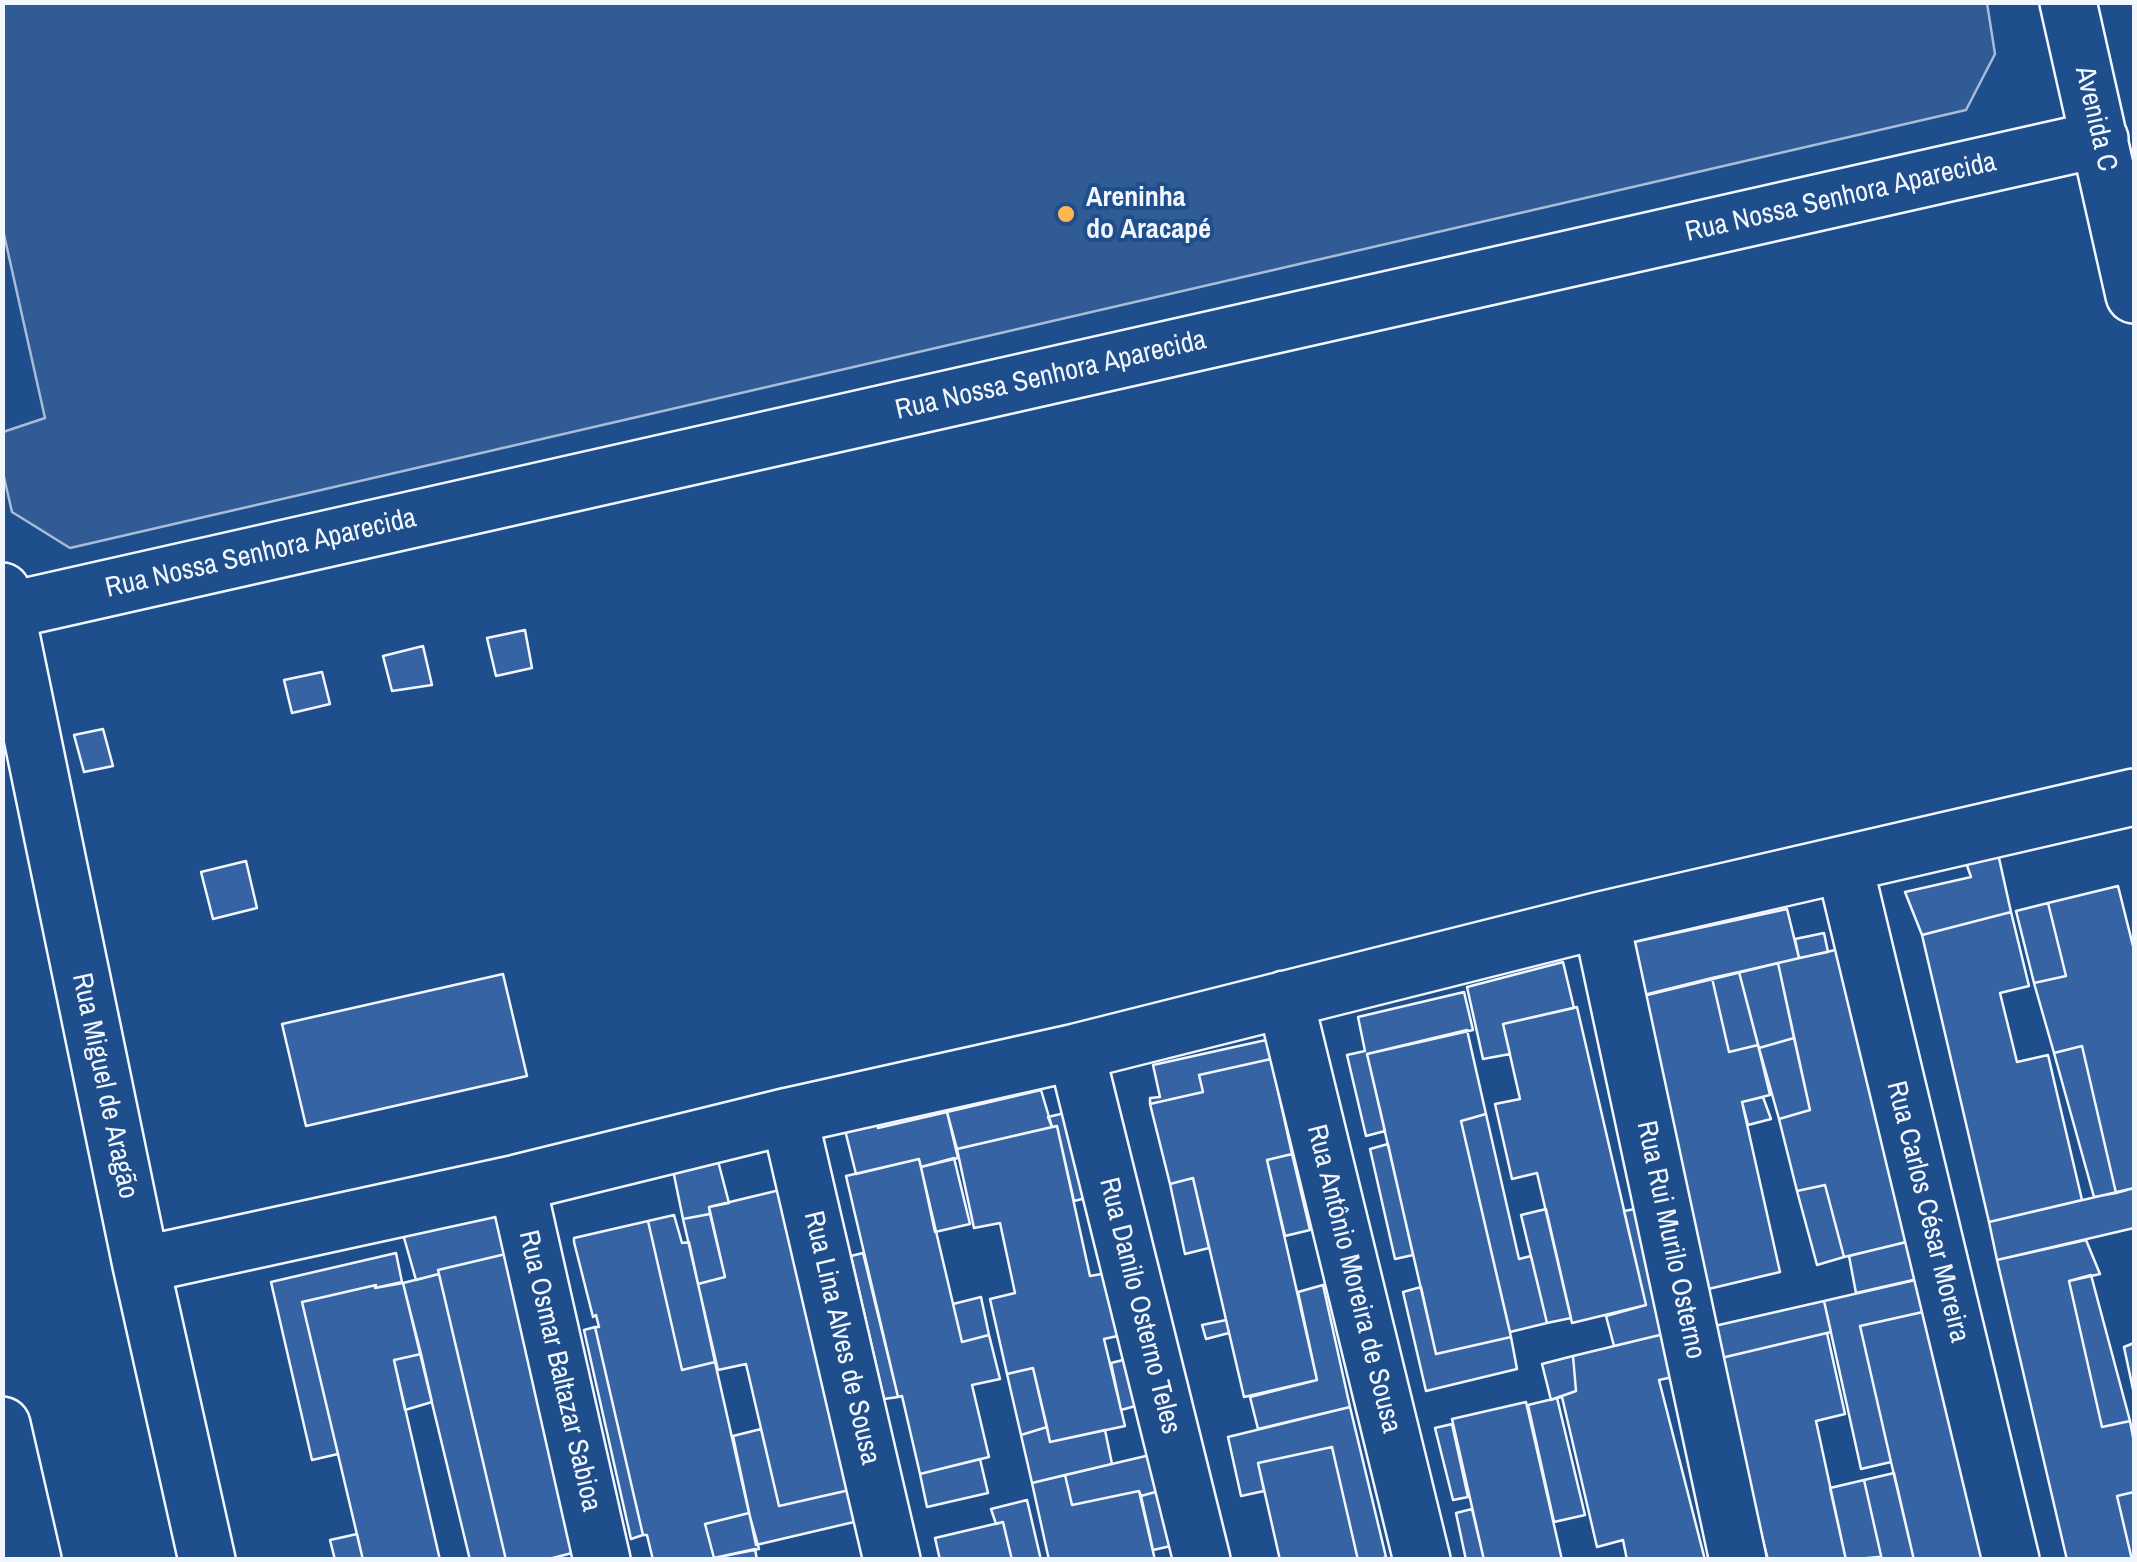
<!DOCTYPE html>
<html>
<head>
<meta charset="utf-8">
<style>
  body { margin:0 }
  #map { position:relative; width:2137px; height:1562px; overflow:hidden; background:#1f4e8c; font-family:"Archivo Narrow",sans-serif }
  canvas { display:block }
  .frame { position:absolute; inset:0; border:5px solid #f2f6ff; pointer-events:none }
</style>
</head>
<body>
<div id="map">
<canvas width="2137" height="1562"></canvas>
<div class="frame"></div>
</div>
<script>
const ctx = document.querySelector('canvas').getContext('2d');
ctx.lineJoin = 'round';
function fillPath(path, color) { ctx.fillStyle = color; ctx.fill(path, 'evenodd'); }
function stroke(path, color, width, dash) { ctx.strokeStyle = color; ctx.lineWidth = width; ctx.lineCap = dash ? 'butt' : 'round'; ctx.setLineDash(dash || []); ctx.stroke(path); }
function drawText(font, color, halo, rows, align = 'center') {
  ctx.font = font + ' "Archivo Narrow",sans-serif'; ctx.lineWidth = 8; ctx.setLineDash([]); ctx.textBaseline = 'middle'; ctx.strokeStyle = halo; ctx.fillStyle = color; for (const [text, x, y, turn = 0] of rows) {
    ctx.save(); ctx.translate(x, y); ctx.rotate((+turn || 0) * Math.PI / 180); ctx.textAlign = isNaN(turn) ? turn : align; if (halo) ctx.strokeText(text, 0, 0); ctx.fillText(text, 0, 0); ctx.restore();
  }
}
const green = new Path2D(`
  M1987,3L1995,54L1966,110L70,548L12,512L3,473V432L45,418L3,230V3Z`);
fillPath(green, '#305b95');
stroke(green, '#a8bbd7', 2.5);
const building = new Path2D(`
  M525,630L532,668L496,676L487,638Z
  M423,646L432,685L392,691L383,656Z
  M322,672L330,704L292,713L284,680Z
  M103,729L113,766L84,772L74,735Z
  M1997,849L2011,912L1922,935L1905,892L1971,877L1964,857Z
  M246,861L257,908L213,919L201,872Z
  M2118,886L2134,950V1188L2116,1193L2082,1046L2054,1053L2034,983L2066,976L2048,903Z
  M2048,903L2066,976L2034,983L2016,911Z
  M1787,909L1799,958L1635,998L1625,944Z
  M2011,912L2029,986L2000,993L2017,1062L2048,1055L2082,1200L1989,1222L1922,935Z
  M1824,933L1828,952L1799,958L1795,939Z
  M1844,948L1915,1240L1844,1257L1825,1185L1797,1191L1779,1119L1810,1110L1778,963Z
  M1563,962L1574,1008L1503,1024L1510,1054L1483,1059L1467,987Z
  M1778,963L1794,1038L1759,1048L1739,972Z
  M1739,972L1758,1045L1729,1052L1712,978Z
  M503,974L527,1076L306,1126L282,1024Z
  M1712,978L1729,1052L1758,1045L1770,1095L1742,1102L1780,1272L1700,1291L1628,999Z
  M1464,992L1473,1030L1367,1054L1385,1131L1366,1136L1347,1055L1365,1051L1358,1017Z
  M1577,1007L1646,1305L1572,1323L1537,1173L1512,1179L1495,1104L1520,1099L1503,1024Z
  M1467,1030L1486,1114L1461,1121L1511,1337L1436,1354L1367,1054Z
  M1794,1038L1810,1110L1779,1119L1759,1048Z
  M1266,1040L1271,1059L1199,1075L1203,1092L1150,1104V1098L1160,1097L1153,1065Z
  M2082,1046L2116,1193L2094,1197L2054,1053Z
  M1271,1059L1292,1154L1267,1160L1317,1380L1244,1397L1193,1178L1170,1184L1150,1104L1203,1092L1199,1075Z
  M1041,1090L1052,1127L957,1149L947,1112Z
  M1763,1097L1771,1119L1748,1125L1742,1102Z
  M947,1112L958,1158L921,1167L919,1159L856,1174L845,1130L878,1121V1128Z
  M1069,1112L1090,1197L1074,1201L1057,1126L1052,1127L1048,1117Z
  M1486,1114L1519,1259L1531,1256L1547,1323L1510,1332L1461,1121Z
  M1057,1126L1090,1276L1107,1273L1122,1335L1104,1339L1125,1426L1050,1442L1033,1368L1007,1374L990,1299L1015,1293L1000,1223L974,1228L957,1149Z
  M1388,1144L1413,1255L1395,1259L1370,1149Z
  M1292,1154L1310,1230L1285,1236L1267,1160Z
  M954,1158L970,1224L935,1232L921,1167Z
  M919,1159L962,1342L989,1335L1000,1379L972,1385L989,1457L920,1474L902,1396L898,1397L846,1176Z
  M718,1161L729,1203L709,1207L710,1214L683,1219L673,1170Z
  M1193,1178L1209,1248L1185,1254L1170,1184Z
  M1825,1185L1844,1257L1817,1265L1797,1191Z
  M2134,1188V1228L1997,1260L1989,1222Z
  M784,1189L854,1489L779,1506L746,1364L718,1370L698,1284L725,1277L709,1207Z
  M503,1193L510,1253L438,1270L439,1274L416,1280L399,1220Z
  M1546,1209L1571,1318L1547,1323L1521,1215Z
  M1635,1209L1664,1334L1614,1346L1606,1316L1646,1305L1624,1211Z
  M710,1214L725,1277L698,1284L683,1219Z
  M674,1215L682,1243L689,1242L715,1362L682,1370L648,1221Z
  M648,1221L682,1370L715,1362L749,1513L705,1524L714,1558L709,1560H653L647,1535H643L595,1327H599L596,1315L593,1317L574,1242V1238Z
  M2086,1240L2100,1274L2069,1281L2102,1427L2130,1421L2134,1442V1492L2117,1496L2132,1560H2067L1997,1260Z
  M1910,1241L1922,1278L1856,1293L1849,1256Z
  M396,1253L402,1282L375,1288L376,1285L302,1302L338,1454L312,1460L271,1282Z
  M510,1253L576,1552L545,1560H506L438,1270Z
  M863,1253L898,1397L884,1399L851,1256Z
  M439,1274L506,1560H470L403,1283Z
  M1937,1275L1945,1307L1860,1326L1891,1462L1861,1469L1824,1301Z
  M2091,1275L2130,1421L2102,1427L2069,1281Z
  M403,1283L421,1354L394,1360L440,1560H363L302,1302L376,1285L375,1288Z
  M1323,1285L1350,1407L1258,1429L1250,1397L1317,1380L1298,1292Z
  M1421,1287L1436,1354L1511,1337L1517,1369L1426,1391L1403,1292Z
  M981,1297L989,1335L962,1342L953,1304Z
  M1824,1301L1831,1332L1717,1359L1710,1327Z
  M1932,1310L1989,1560H1914L1891,1462L1860,1326Z
  M1226,1320L1229,1333L1206,1339L1202,1325Z
  M595,1327L643,1535L631,1539L584,1330Z
  M1827,1333L1845,1414L1816,1421L1846,1560H1768L1717,1359Z
  M1664,1334L1682,1375L1659,1380L1705,1560H1627L1623,1540L1597,1547L1562,1397L1553,1399L1576,1391L1573,1356Z
  M2134,1343V1394L2124,1347Z
  M421,1354L432,1402L405,1410L394,1360Z
  M1573,1356L1576,1391L1551,1400L1542,1364Z
  M1127,1359L1139,1405L1121,1410L1111,1363Z
  M1033,1368L1047,1427L1021,1435L1007,1374Z
  M1557,1398L1585,1515L1554,1522L1528,1405Z
  M1526,1402L1562,1560H1484L1452,1419Z
  M1350,1407L1386,1557L1378,1560H1358L1332,1447L1258,1463L1264,1491L1241,1496L1228,1437Z
  M1452,1424L1468,1497L1453,1500L1435,1428Z
  M1047,1427L1050,1442L1105,1430L1112,1464L1032,1483L1021,1435Z
  M761,1429L779,1506L854,1489L871,1518L756,1545L733,1436Z
  M1332,1447L1358,1560H1280L1258,1463Z
  M1150,1455L1159,1491L1141,1496L1139,1491L1072,1505L1065,1475Z
  M980,1459L988,1493L927,1507L920,1474Z
  M1894,1473L1914,1560H1882L1864,1480Z
  M1065,1475L1072,1505L1139,1491L1155,1560H1049L1032,1483Z
  M1864,1480L1882,1560L1879,1557L1846,1560L1830,1488Z
  M1159,1491L1171,1546L1153,1550L1141,1496Z
  M2134,1492V1560H2132L2117,1496Z
  M1027,1500L1041,1560H1012L1003,1522L996,1524L991,1509Z
  M1472,1509L1484,1560H1466L1456,1513Z
  M749,1513L759,1549L714,1558L705,1524Z
  M1003,1522L1012,1560H940L935,1538Z
  M357,1534L363,1560H335L330,1540Z
  M755,1549L757,1560H709L714,1558Z`);
fillPath(building, '#3563a3');
stroke(building, '#f2f6ff', 2.5);
const minor = new Path2D(`
  M2068,2L2134,295
  M2,591L141,1265L207,1560
  M2,612L2100,139
  M1844,864L2011,1560
  M1601,920L1738,1560
  M1285,999L1422,1560
  M1076,1052L1202,1560
  M789,1116L892,1560
  M517,1183L602,1560
  M141,1265L517,1183L789,1116L1076,1052L1601,920L2134,797
  M2,1425L33,1560`);
stroke(minor, '#f2f6ff', 60);
stroke(minor, '#1f4e8c', 55);
for (const [x, y, r, color] of [
  [1066,214,10,"#ffb74d"]
]) { const dot = new Path2D(); dot.arc(x, y, r, 0, 2 * Math.PI); ctx.fillStyle = color; ctx.fill(dot); stroke(dot, '#1f4e8c', 4); }
drawText('28px', '#f2f6ff', '#1f4e8c', [
  ["Avenida C",2095,119,77],
  ["Rua Nossa Senhora Aparecida",1841,198,-13],
  ["Rua Nossa Senhora Aparecida",1051,376,-13],
  ["Rua Nossa Senhora Aparecida",261,554,-13],
  ["Rua Miguel de Aragão",104,1086,78],
  ["Rua Carlos César Moreira",1927,1212,76],
  ["Rua Rui Murilo Osterno",1670,1240,78],
  ["Rua Antônio Moreira de Sousa",1353,1279,76],
  ["Rua Danilo Osterno Teles",1139,1306,76],
  ["Rua Lina Alves de Sousa",841,1338,77],
  ["Rua Osmar Baltazar Sabioa",559,1371,77]
]);
drawText('bold 28px', '#f2f6ff', '#1f4e8c', [
  ["Areninha",1086,198],
  ["do Aracapé",1086,230]
], 'left');
</script>
</body>
</html>
